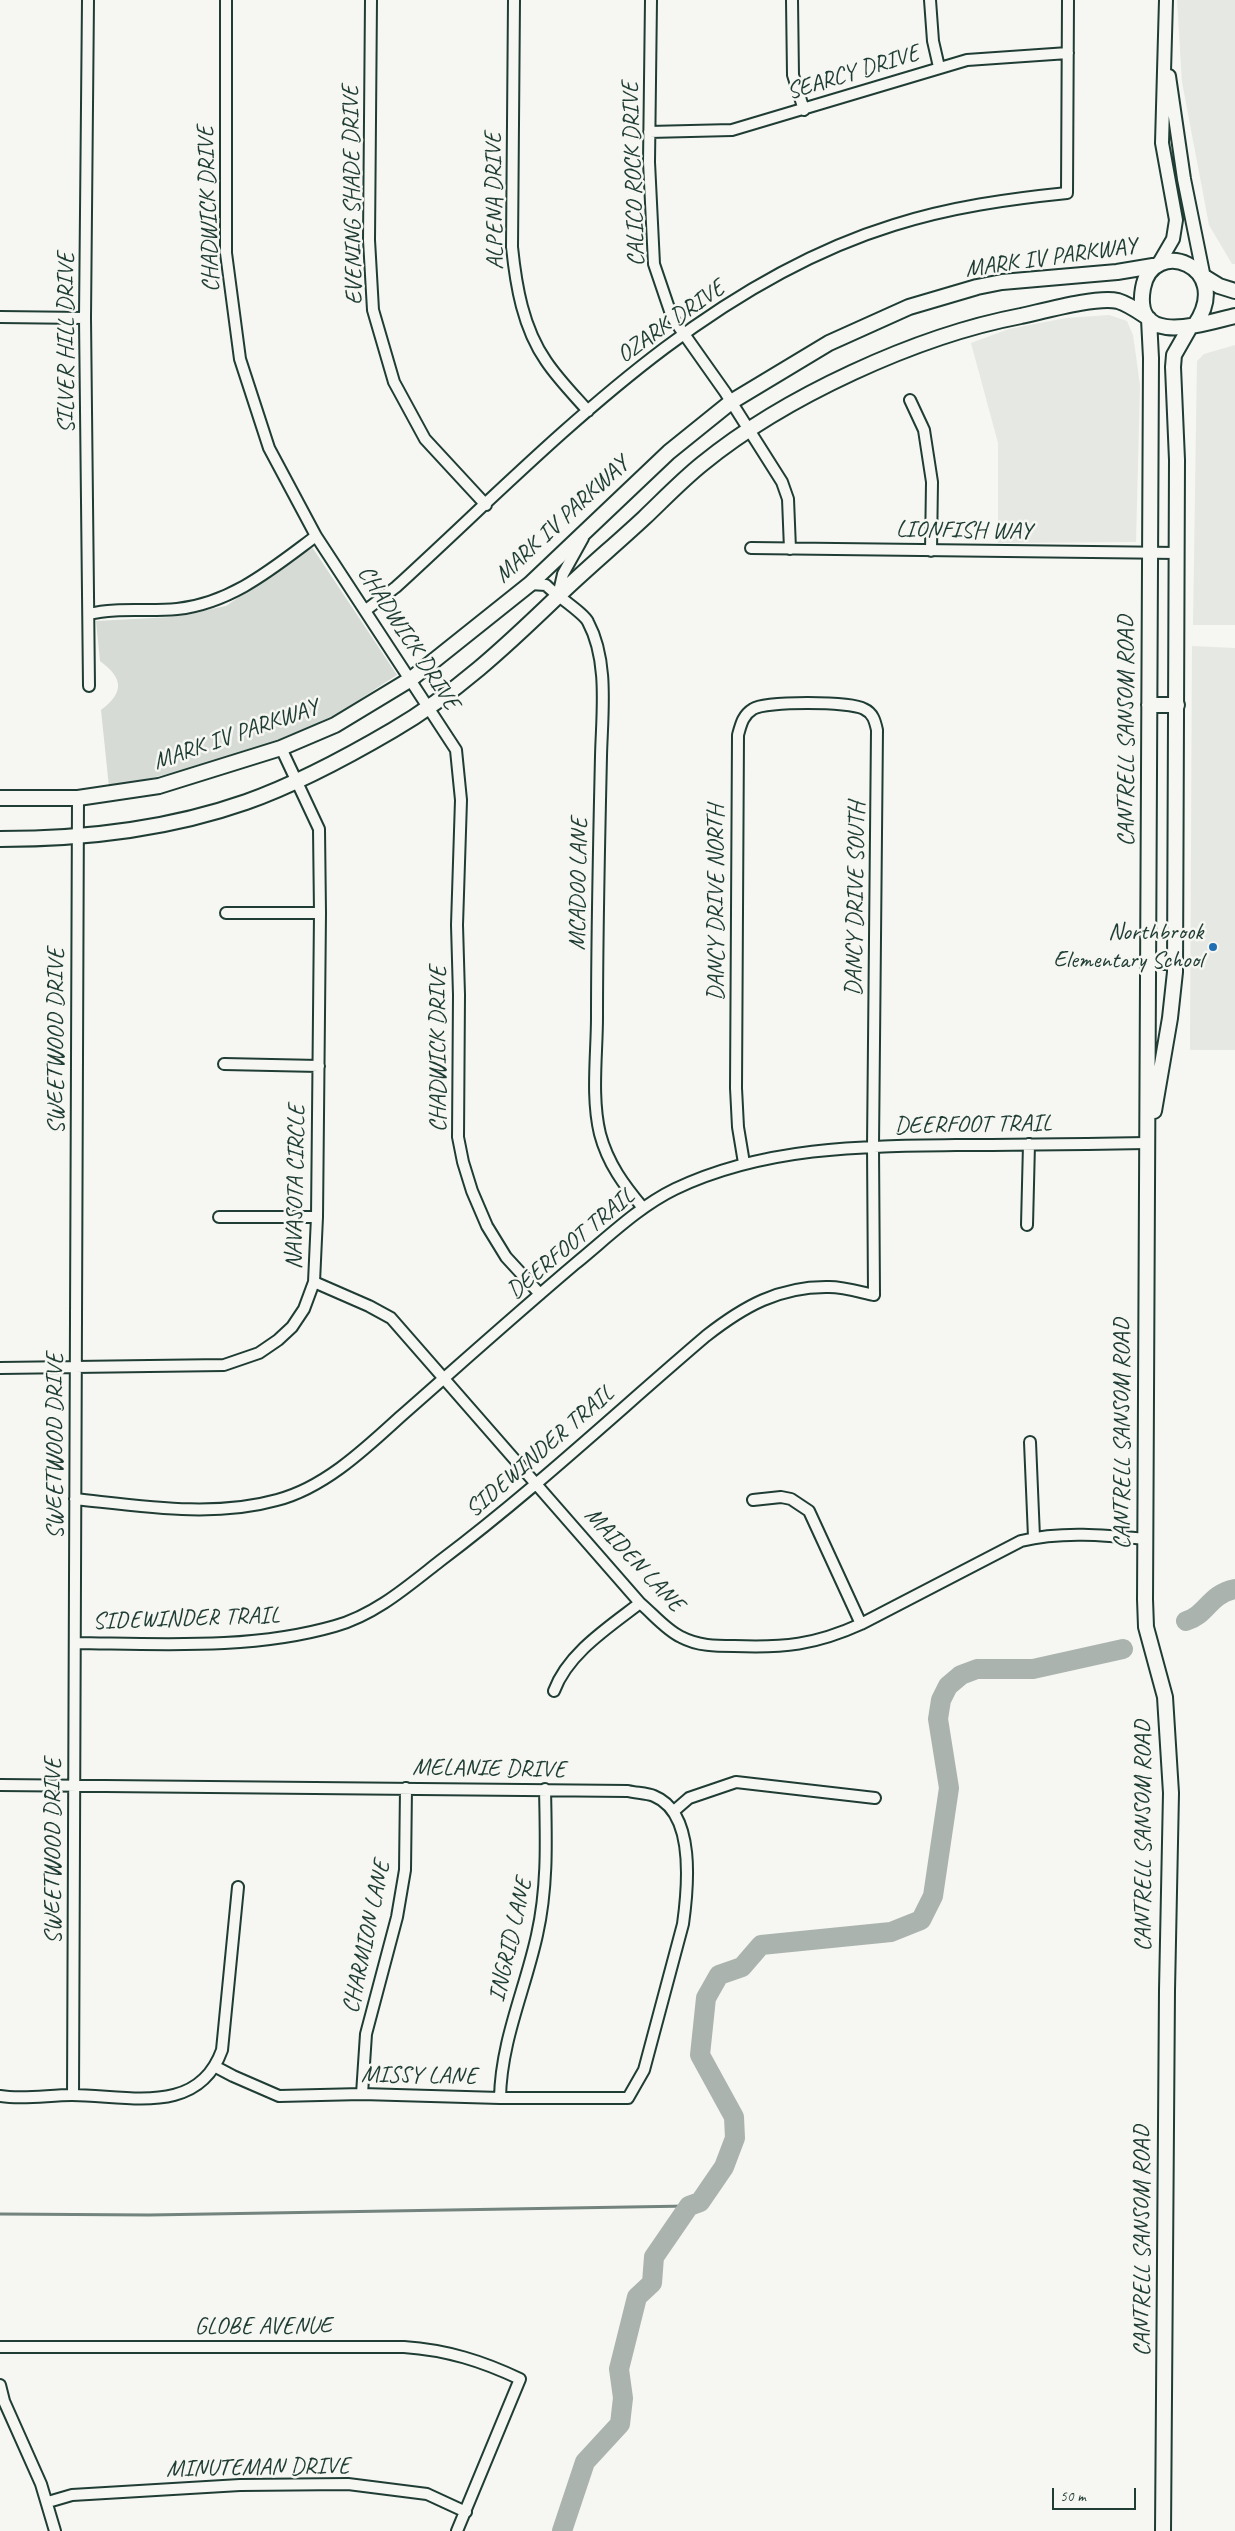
<!DOCTYPE html>
<html>
<head>
<meta charset="utf-8">
<style>
  body { margin:0 }
  #map { position:relative; width:1235px; height:2531px; overflow:hidden; background:#f6f6f2; font-family:Caveat,sans-serif }
  canvas { display:block }
  .scale { position:absolute; left:1052px; top:2488px; width:84px; height:22px; box-sizing:border-box; border:2px solid #1f3d34; border-top:0; padding-left:6px; font-size:15px; line-height:18px; white-space:nowrap; color:#1f3d34; -webkit-text-stroke:4px #f6f6f2; paint-order:stroke }
</style>
</head>
<body>
<div id="map">
<canvas width="1235" height="2531"></canvas>
<div class="scale">50 m</div>
</div>
<script>
const ctx = document.querySelector('canvas').getContext('2d');
ctx.lineJoin = 'round';
function fillPath(path, color) { ctx.fillStyle = color; ctx.fill(path, 'evenodd'); }
function stroke(path, color, width, dash) { ctx.strokeStyle = color; ctx.lineWidth = width; ctx.lineCap = dash ? 'butt' : 'round'; ctx.setLineDash(dash || []); ctx.stroke(path); }
function drawText(font, color, halo, rows, align = 'center') {
  ctx.font = font + ' Caveat,sans-serif'; ctx.lineWidth = 5; ctx.setLineDash([]); ctx.textBaseline = 'middle'; ctx.strokeStyle = halo; ctx.fillStyle = color; for (const [text, x, y, turn = 0] of rows) {
    ctx.save(); ctx.translate(x, y); ctx.rotate((+turn || 0) * Math.PI / 180); ctx.textAlign = isNaN(turn) ? turn : align; if (halo) ctx.strokeText(text, 0, 0); ctx.fillText(text, 0, 0); ctx.restore();
  }
}
fillPath(new Path2D(`
  M1177,0H1235V264H1232L1209,225L1182,82Z
  M1109,315L1127,321L1133,335L1136,356L1140,386L1136,542L998,543V443L971,343L1009,329L1066,318Z
  M1235,345V625H1193L1197,361L1204,354Z
  M1192,646L1235,648V1050H1190Z`), '#e6e8e4');
fillPath(new Path2D(`
  M312,547L397,675C374,689 351,707 326,719C257,753 184,772 109,787L101,710C125,692 123,678 100,661L96,621L171,617L226,606Z`), '#d6dbd6');
stroke(new Path2D(`
  M0,2214L149,2215L689,2206`), '#72847d', 3);
stroke(new Path2D(`
  M1186,1621C1207,1615 1209,1594 1235,1589
  M562,2531L585,2462L620,2424L623,2398L619,2369L637,2297L652,2283L654,2257L689,2206L700,2202L724,2167L735,2138L734,2117L700,2055L706,1998L719,1975L742,1967L761,1945L891,1932L921,1920L933,1896L949,1788L938,1719L941,1700L948,1686L961,1675L977,1669H1033L1123,1649`), '#aab3ae', 20);
const minor = new Path2D(`
  M88,0L85,318L89,686
  M226,0V253L240,359L269,448L316,536L456,750L461,800L457,925L459,995L458,1137L463,1162L472,1191L487,1226L506,1257L540,1294
  M371,0L369,240L373,310L394,382L425,439L486,505
  M514,0L512,247C516,286 523,328 546,361C558,379 574,395 588,411
  M651,0L649,162L654,264L672,317L725,392L782,482L788,499L790,549
  M792,0L793,75L804,110
  M930,0L933,41L939,67
  M649,132L732,130L967,60L1068,53
  M0,317L85,318
  M910,400L924,430L932,482L931,551
  M751,548L1177,553
  M530,584L546,585C555,595 584,613 588,622C609,661 602,713 601,756C599,843 597,930 597,1017C597,1054 591,1097 600,1134C608,1164 624,1185 643,1208
  M558,596L563,574L583,538
  M366,610L396,587C545,451 696,286 894,225C951,207 1008,199 1067,193L1068,0
  M89,614C117,607 148,612 177,609C232,603 273,568 316,536
  M226,913H320
  M224,1064L319,1066
  M219,1217H317
  M1027,1225L1029,1144
  M314,1282L369,1306L391,1318L640,1603C653,1614 666,1630 681,1637C698,1646 716,1646 734,1646C783,1648 815,1645 861,1624L1021,1541C1060,1531 1105,1535 1145,1539
  M0,1368L224,1365L259,1353L278,1340L292,1327L304,1309L314,1282L317,1217L320,913L319,829L281,748
  M1030,1442L1034,1537
  M75,1499C141,1506 213,1518 277,1500C324,1488 365,1449 400,1417C458,1366 516,1314 575,1264C607,1238 638,1207 675,1189C763,1147 860,1146 956,1145C1019,1145 1083,1144 1147,1143
  M753,1500L781,1497L791,1499L809,1511L861,1624
  M75,1643C160,1644 252,1650 335,1626C375,1615 408,1586 440,1561C533,1491 618,1411 706,1336C743,1307 779,1286 829,1287C844,1287 860,1292 874,1295L873,1146L877,730C875,721 873,713 864,709C850,701 765,701 753,709C743,715 741,724 738,735L736,1088L738,1127L744,1163
  M554,1691C568,1653 609,1627 640,1603
  M0,1785L628,1791C636,1793 647,1793 654,1796C696,1813 688,1888 683,1924L644,2070L628,2098H500L362,2094L279,2096L233,2076L216,2067
  M674,1811L689,1798L736,1782L875,1798
  M362,2094L366,2034L397,1917L405,1870L406,1788
  M73,2095L78,798
  M0,2096C23,2100 49,2095 72,2095C127,2095 198,2117 222,2050L238,1887
  M500,2098C501,2041 525,1990 537,1935C548,1886 546,1839 545,1789
  M0,2347H404C447,2350 482,2361 520,2379L457,2531
  M0,2385L4,2401L41,2484L55,2531
  M48,2502L72,2495L240,2485L348,2484L427,2494L466,2512`);
const tertiary = new Path2D(`
  M1169,76L1184,179L1203,273
  M1159,263L1173,239L1176,220L1162,143L1166,0`);
const secondary = new Path2D(`
  M1206,278L1219,286L1235,291
  M1149,319L1151,358L1145,1599L1146,1627L1165,1697L1171,1793L1167,1990L1163,2531
  M1195,325C1235,265 1152,236 1143,288C1132,349 1204,323 1235,316
  M1149,705H1177
  M0,798H78L159,786L281,748L335,725L411,679L530,584L669,452L731,402L829,343L909,307L977,287L1002,282L1117,272L1153,266
  M0,839C81,839 169,829 246,802C297,784 347,757 393,730C455,694 505,647 556,598C585,570 615,545 644,518C663,500 681,481 702,464C784,397 916,336 1021,316C1044,311 1097,296 1118,301C1128,304 1138,311 1147,317
  M1148,962H1175
  M1154,1111L1170,1018L1175,972L1177,460L1173,367L1174,355L1190,327`);
stroke(minor, '#1f3d34', 14);
stroke(tertiary, '#1f3d34', 16);
stroke(secondary, '#1f3d34', 18);
stroke(minor, '#f6f6f2', 10);
stroke(tertiary, '#f6f6f2', 12);
stroke(secondary, '#f6f6f2', 14);
for (const [x, y, r, color] of [
  [1213,947,5,"#1f6fb2"]
]) { const dot = new Path2D(); dot.arc(x, y, r, 0, 2 * Math.PI); ctx.fillStyle = color; ctx.fill(dot); stroke(dot, '#f6f6f2', 2); }
drawText('24px', '#1f3d34', '#f6f6f2', [
  ["SEARCY DRIVE",853,73,-17],
  ["CALICO ROCK DRIVE",634,174,-92],
  ["EVENING SHADE DRIVE",353,195,-91],
  ["ALPENA DRIVE",495,201,-91],
  ["CHADWICK DRIVE",209,209,-92],
  ["MARK IV PARKWAY",1051,258,-8],
  ["OZARK DRIVE",671,322,-35],
  ["SILVER HILL DRIVE",67,343,-90],
  ["MARK IV PARKWAY",562,520,-43],
  ["LIONFISH WAY",964,531,1],
  ["CHADWICK DRIVE",408,638,57],
  ["CANTRELL SANSOM ROAD",1127,731,-90],
  ["MARK IV PARKWAY",236,735,-19],
  ["MCADOO LANE",579,884,-89],
  ["DANCY DRIVE SOUTH",856,899,-89],
  ["DANCY DRIVE NORTH",717,903,-90],
  ["SWEETWOOD DRIVE",57,1041,-90],
  ["CHADWICK DRIVE",439,1049,-90],
  ["DEERFOOT TRAIL",973,1125,-1],
  ["NAVASOTA CIRCLE",296,1187,-89],
  ["DEERFOOT TRAIL",571,1244,-40],
  ["CANTRELL SANSOM ROAD",1123,1434,-90],
  ["SWEETWOOD DRIVE",56,1446,-90],
  ["SIDEWINDER TRAIL",540,1452,-41],
  ["MAIDEN LANE",634,1560,47],
  ["SIDEWINDER TRAIL",186,1619,-2],
  ["MELANIE DRIVE",489,1769,1],
  ["CANTRELL SANSOM ROAD",1144,1836,-90],
  ["SWEETWOOD DRIVE",54,1851,-90],
  ["CHARMION LANE",367,1937,-78],
  ["INGRID LANE",511,1940,-77],
  ["MISSY LANE",419,2076,1],
  ["CANTRELL SANSOM ROAD",1143,2241,-90],
  ["GLOBE AVENUE",263,2327],
  ["MINUTEMAN DRIVE",258,2468,-1]
]);
drawText('24px', '#1f3d34', '#f6f6f2', [
  ["Northbrook",1203,933],
  ["Elementary School",1203,961]
], 'right');
</script>
</body>
</html>
